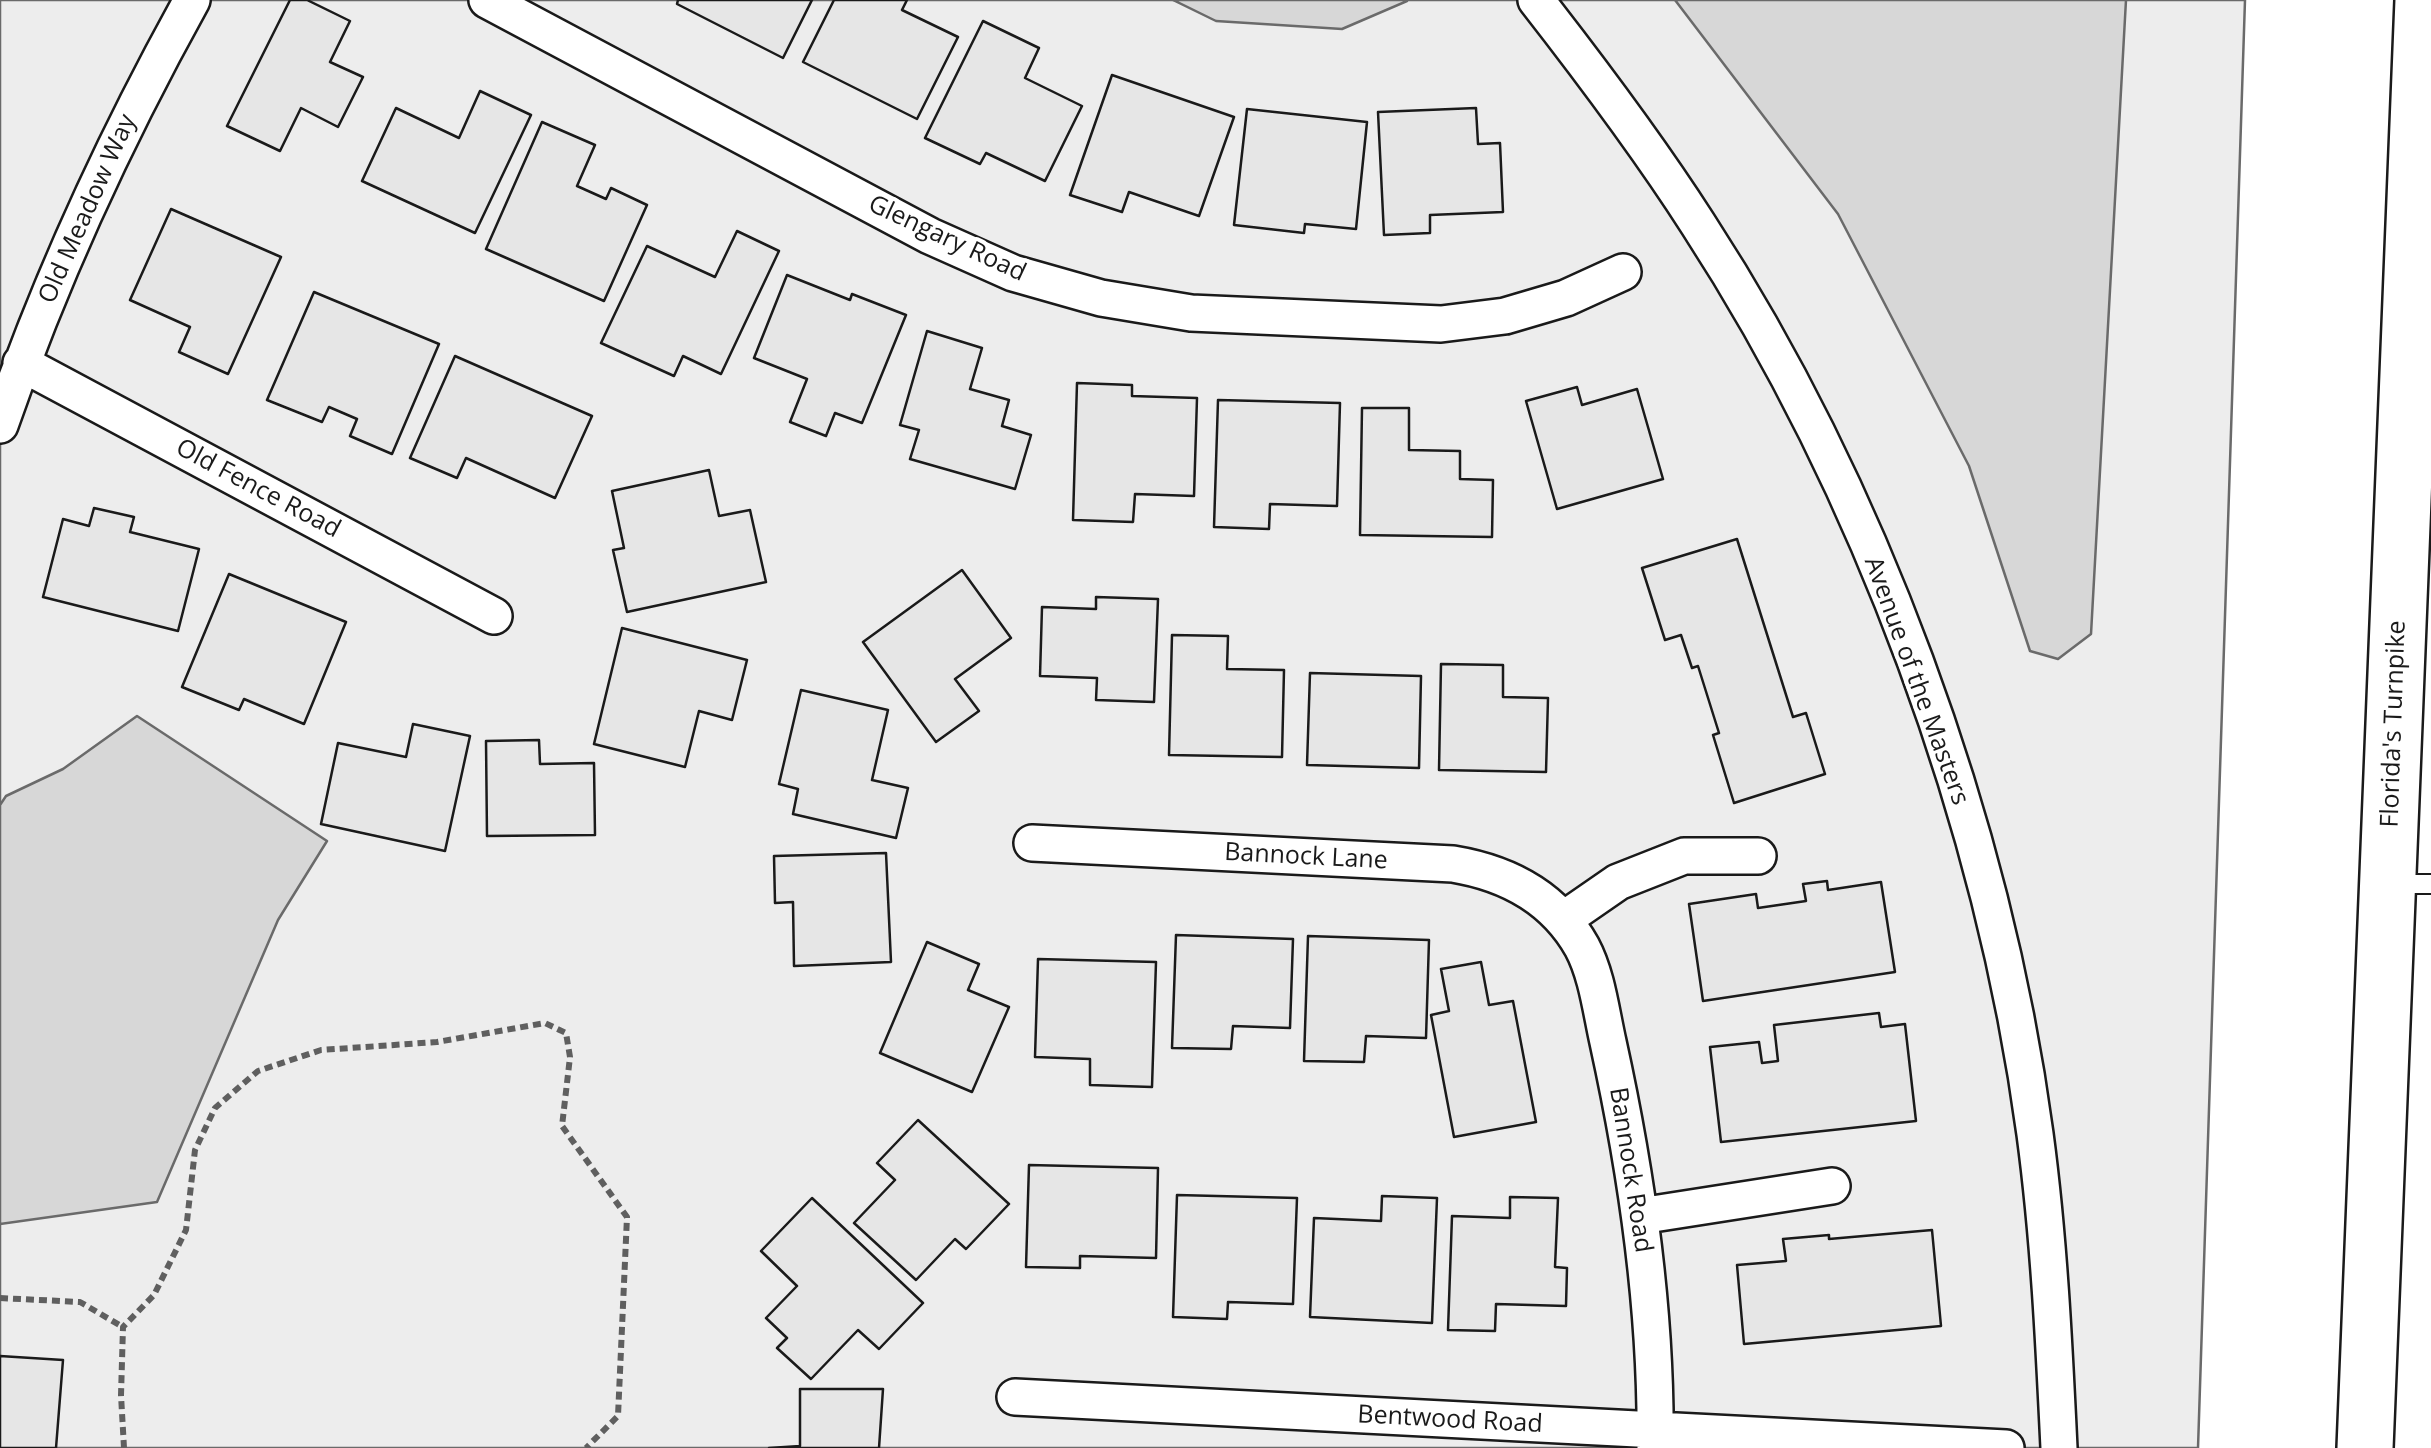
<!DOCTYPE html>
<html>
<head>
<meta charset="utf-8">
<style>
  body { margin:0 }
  canvas { display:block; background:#fff }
</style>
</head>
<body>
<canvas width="2431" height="1448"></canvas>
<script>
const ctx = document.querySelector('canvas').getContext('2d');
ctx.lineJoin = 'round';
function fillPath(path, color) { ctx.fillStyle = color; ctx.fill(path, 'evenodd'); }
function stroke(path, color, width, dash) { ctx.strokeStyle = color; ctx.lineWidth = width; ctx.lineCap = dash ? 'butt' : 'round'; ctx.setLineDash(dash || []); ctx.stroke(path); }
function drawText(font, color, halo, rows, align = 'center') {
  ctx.font = font + ' "Open Sans",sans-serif'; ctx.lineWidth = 8; ctx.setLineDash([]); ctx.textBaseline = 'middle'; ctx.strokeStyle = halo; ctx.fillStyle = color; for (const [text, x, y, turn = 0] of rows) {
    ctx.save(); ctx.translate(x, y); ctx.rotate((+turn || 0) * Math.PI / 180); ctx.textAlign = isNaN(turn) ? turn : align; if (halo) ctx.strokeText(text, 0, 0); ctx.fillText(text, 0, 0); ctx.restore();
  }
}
const built = new Path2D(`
  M0,0H2245L2198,1448H0Z`);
fillPath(built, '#ededed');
stroke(built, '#6a6a6a', 2.5);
const water = new Path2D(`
  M1173,0H1407V1L1342,29L1216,21Z
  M1675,0H2126L2091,634L2058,659L2030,651L1969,466L1838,214Z
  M137,716L327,841L278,920L157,1202L0,1224V805L6,796L63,769Z`);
fillPath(water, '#d7d7d7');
stroke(water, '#6a6a6a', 2.5);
const building = new Path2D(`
  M290,0H307L350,21L330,62L363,77L338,127L301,108L280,151L227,126Z
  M678,0H812L783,58L677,4Z
  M834,0H907L902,10L958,37L917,119L803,62Z
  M983,21L1039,48L1025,78L1082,106L1045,181L986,153L980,164L925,138Z
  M1112,75L1234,117L1199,216L1129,192L1122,212L1070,195Z
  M480,91L531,115L475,233L362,181L396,108L459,138Z
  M1476,108L1478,144L1500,143L1503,212L1430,215V233L1384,235L1378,112Z
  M1247,109L1367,122L1356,229L1305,224L1304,233L1234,225Z
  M542,122L595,145L577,186L606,199L611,188L647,205L604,301L486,249Z
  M171,209L281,257L228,374L179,352L190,327L130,300Z
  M737,231L779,251L721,374L683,356L674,376L601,343L647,246L715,277Z
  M787,275L850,300L852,294L906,315L862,423L835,413L826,436L790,422L807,379L754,358Z
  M314,292L439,344L392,454L350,436L357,419L329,407L322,422L267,400Z
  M927,331L982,348L970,389L1009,400L1002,426L1031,435L1015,489L910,459L919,430L900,425Z
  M455,356L592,416L555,498L466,458L457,478L410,458Z
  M1077,383L1132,385V396L1197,398L1194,496L1135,494L1133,522L1073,520Z
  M1577,387L1582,405L1637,389L1663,479L1557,509L1526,401Z
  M1218,400L1340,403L1337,506L1270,504L1269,529L1214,527Z
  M1362,408H1409V450L1460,451V479L1493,480L1492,537L1360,535Z
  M709,470L719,516L750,510L766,582L627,612L613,550L624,548L612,491Z
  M94,508L134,517L130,532L199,549L178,631L43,597L63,519L89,526Z
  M1737,539L1793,717L1806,713L1825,774L1734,803L1713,735L1719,733L1698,666L1692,668L1681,635L1665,640L1642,568Z
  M962,570L1011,638L955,679L979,711L936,742L863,642Z
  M229,574L346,622L304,724L244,699L239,710L182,687Z
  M1096,597L1158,599L1154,702L1096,700L1097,678L1040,676L1042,607L1096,609Z
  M622,628L747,660L732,720L699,711L685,767L594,744Z
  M1172,635L1228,636L1227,669L1284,670L1282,757L1169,755Z
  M1441,664L1503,665V697L1548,698L1546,772L1439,770Z
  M1310,673L1421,676L1419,768L1307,765Z
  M801,690L888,710L872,780L908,788L896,838L793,814L798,789L779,784Z
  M413,724L470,736L445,851L321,824L338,743L406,757Z
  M539,740L540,764L594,763L595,835L487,836L486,741Z
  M886,853L891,962L794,966L793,902L775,903L774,856Z
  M1827,881L1828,890L1881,882L1895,972L1703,1001L1689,904L1756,894L1758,908L1806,901L1803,884Z
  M1176,935L1293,939L1290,1028L1233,1026L1231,1049L1172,1048Z
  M1308,936L1429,940L1426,1038L1366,1036L1364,1062L1304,1061Z
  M927,942L979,964L968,990L1009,1007L972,1092L880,1053Z
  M1038,959L1156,962L1152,1087L1090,1085V1059L1035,1057Z
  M1481,962L1489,1005L1513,1001L1536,1122L1454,1137L1431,1015L1449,1011L1441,969Z
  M1879,1013L1881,1027L1905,1024L1916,1121L1721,1142L1710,1047L1759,1042L1762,1063L1778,1061L1774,1025Z
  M918,1120L1009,1204L966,1249L955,1239L916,1280L854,1223L895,1180L877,1163Z
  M1029,1165L1158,1168L1156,1258L1080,1256V1268L1026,1267Z
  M1177,1195L1297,1198L1293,1304L1228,1302L1227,1319L1173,1317Z
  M1382,1196L1437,1198L1432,1323L1310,1317L1314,1218L1381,1221Z
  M1510,1197L1558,1198L1555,1267L1567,1268L1566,1306L1496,1304L1495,1331L1448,1330L1452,1216L1510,1218Z
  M812,1198L923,1303L879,1349L858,1330L811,1379L777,1348L787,1338L766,1318L797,1286L761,1251Z
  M1932,1230L1941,1326L1744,1344L1737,1265L1786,1261L1783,1239L1829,1235V1239Z
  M0,1356L63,1360L56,1448H0Z
  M800,1389H883L879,1448H769L800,1446Z`);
fillPath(building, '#e6e6e6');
stroke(building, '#1a1a1a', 2.5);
const service = new Path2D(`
  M2393,884H2431`);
const minor = new Path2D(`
  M487,0L930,236L1013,273L1101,298L1191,313L1441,324L1505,316L1566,298L1623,272
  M1536,0C1593,73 1648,146 1698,224C1870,488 1993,822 2035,1134C2049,1238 2054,1343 2059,1448
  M21,363L494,616
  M0,425C51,277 116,137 192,0
  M1032,843L1453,864C1507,873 1554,897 1582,947C1597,975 1601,1011 1608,1042C1637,1174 1657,1312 1655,1448
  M1563,920L1618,882L1684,856H1758
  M1640,1216L1832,1186
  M1015,1397L2006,1448`);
const motorway = new Path2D(`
  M2365,1448L2423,0`);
stroke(service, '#1a1a1a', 22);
stroke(minor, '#1a1a1a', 40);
stroke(motorway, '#1a1a1a', 60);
stroke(new Path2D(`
  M0,1298L80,1302L123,1327
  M124,1448L121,1395L123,1327L154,1295L186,1230L195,1150L215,1108L258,1071L321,1050L437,1042L545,1023L566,1033L570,1057L562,1126L627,1217L618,1416L586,1448`), '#5f5f5f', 6, [8, 5]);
stroke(service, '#fff', 18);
stroke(minor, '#fff', 35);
stroke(motorway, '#fff', 55);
drawText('25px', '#1a1a1a', '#fff', [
  ["Old Meadow Way",88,209,-66],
  ["Glengary Road",947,239,25],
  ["Old Fence Road",258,489,28],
  ["Avenue of the Masters",1916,681,70],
  ["Florida's Turnpike",2394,724,-88],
  ["Bannock Lane",1306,857,3],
  ["Bannock Road",1630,1170,81],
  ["Bentwood Road",1450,1420,3]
]);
</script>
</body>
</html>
